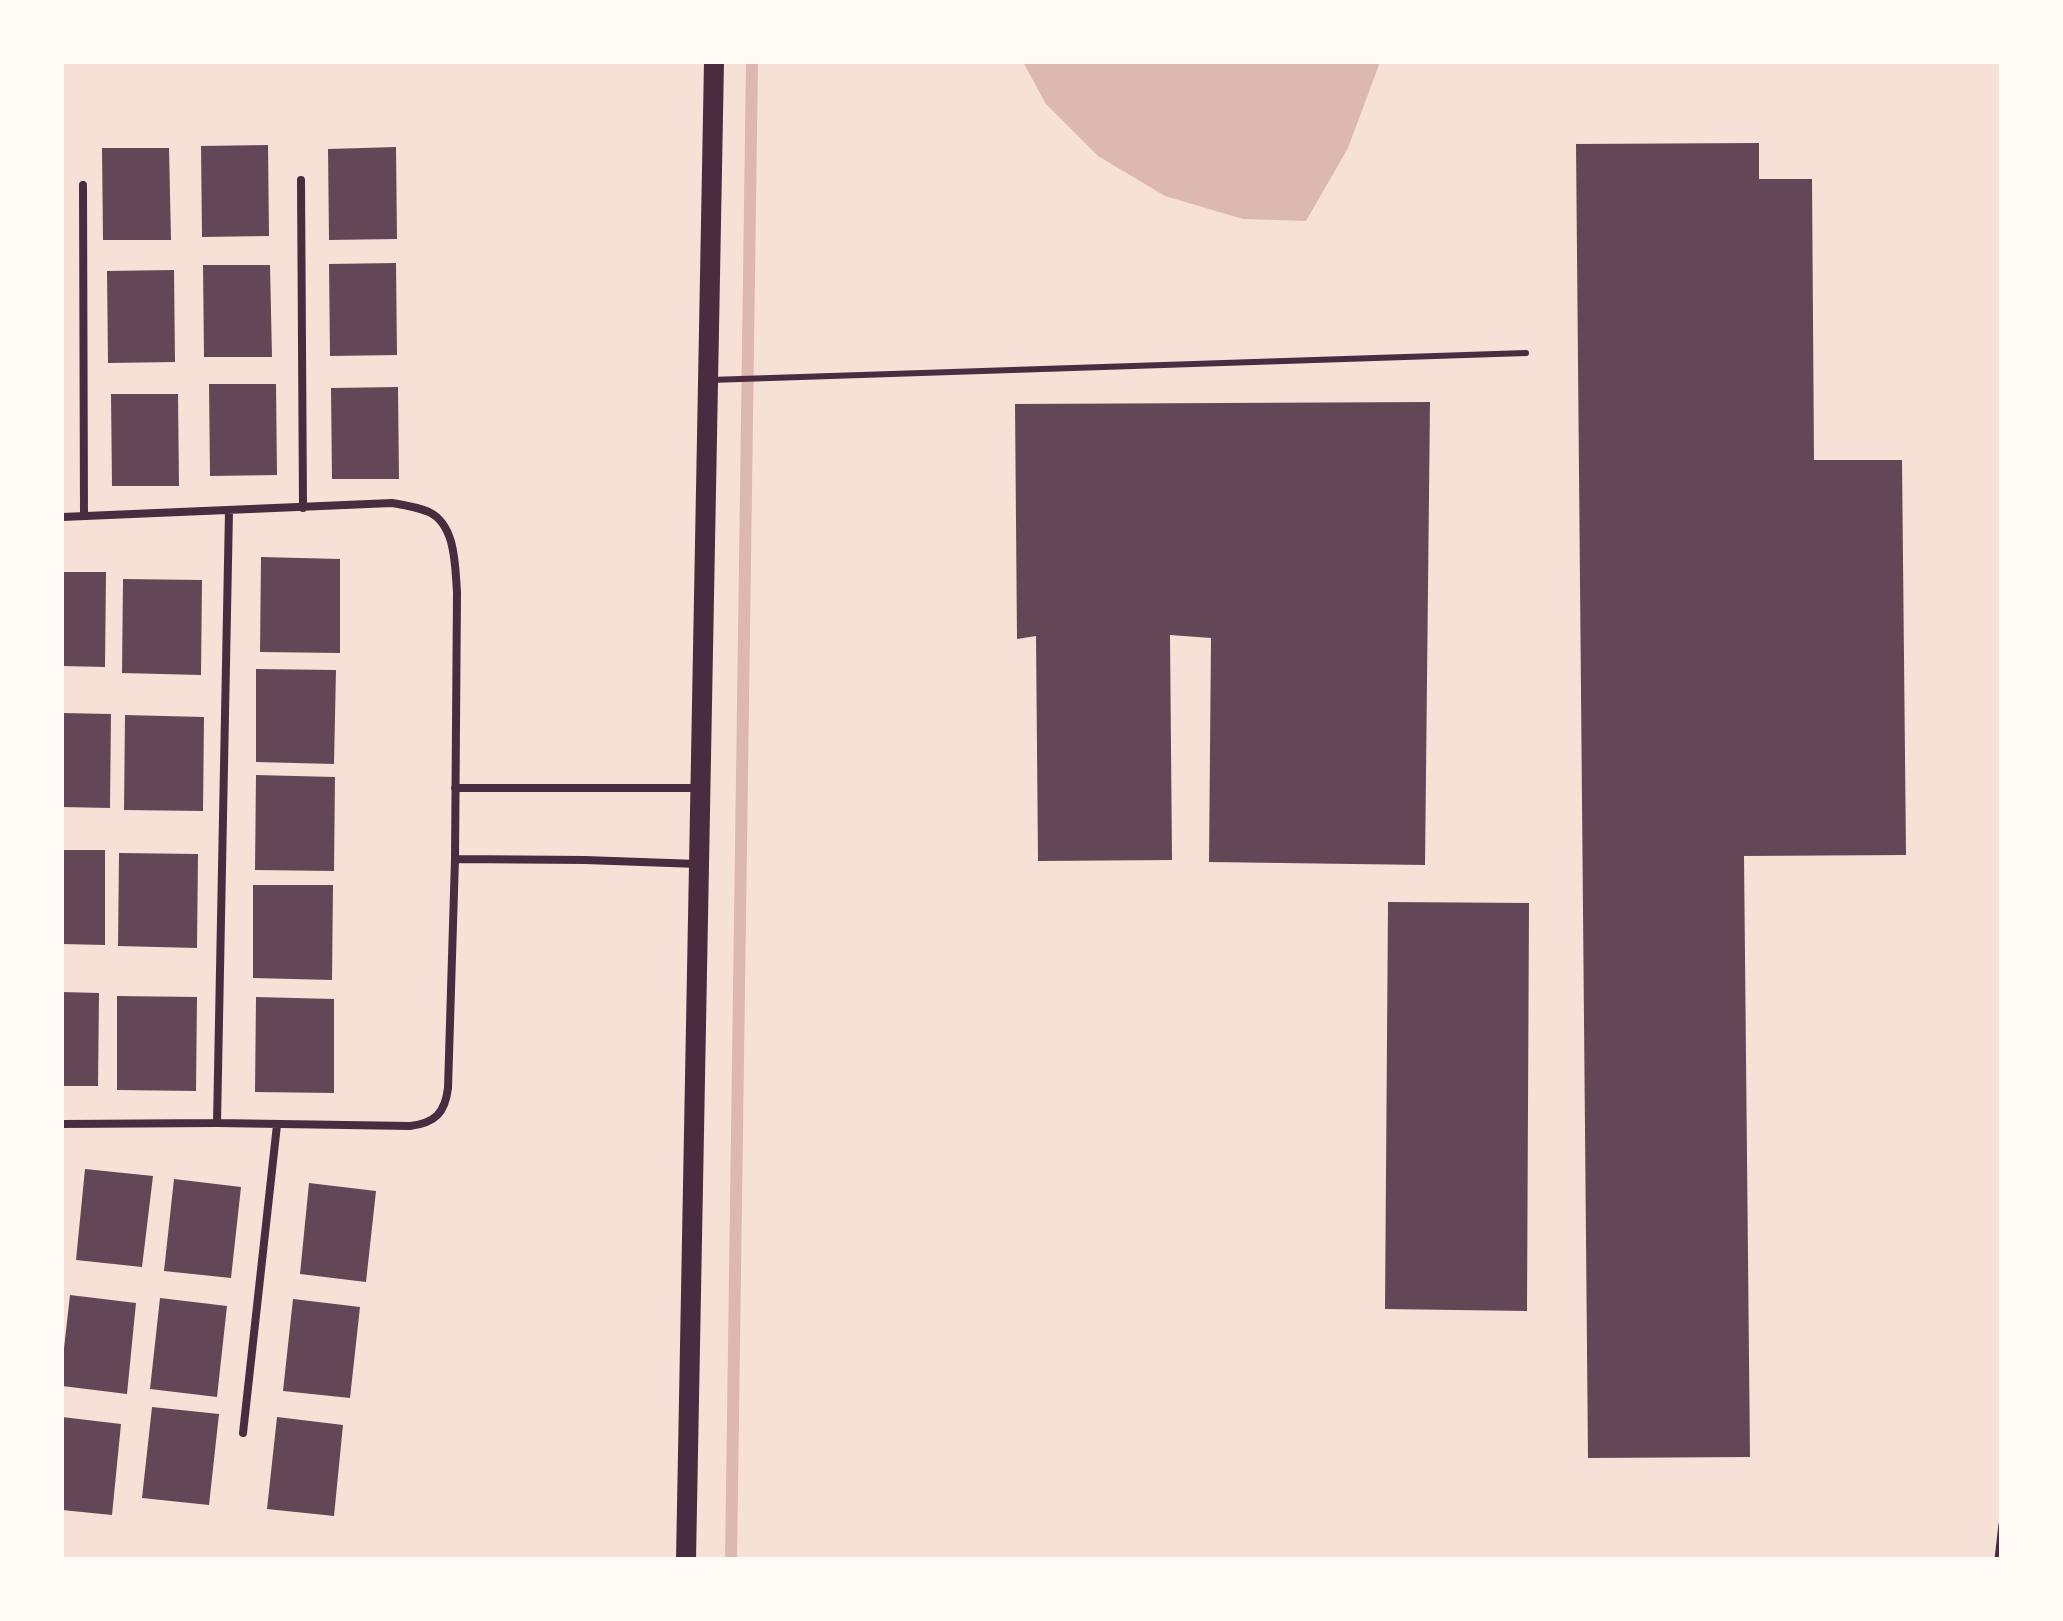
<!DOCTYPE html>
<html>
<head>
<meta charset="utf-8">
<style>
  body { margin:0 }
  #map { position:relative; width:2063px; height:1621px; overflow:hidden; background:#f7e1d7; font-family:"IBM Plex Sans",sans-serif }
  canvas { display:block }
  .frame { position:absolute; inset:0; border:64px solid #fffaf5; pointer-events:none }
</style>
</head>
<body>
<div id="map">
<canvas width="2063" height="1621"></canvas>
<div class="frame"></div>
</div>
<script>
const ctx = document.querySelector('canvas').getContext('2d');
ctx.lineJoin = 'round';
function fillPath(path, color) { ctx.fillStyle = color; ctx.fill(path, 'evenodd'); }
function stroke(path, color, width, dash) { ctx.strokeStyle = color; ctx.lineWidth = width; ctx.lineCap = dash ? 'butt' : 'round'; ctx.setLineDash(dash || []); ctx.stroke(path); }
fillPath(new Path2D(`
  M1023,62H1380L1348,148L1306,221L1243,219L1165,196L1098,156L1046,104Z`), '#dcb8b0');
stroke(new Path2D(`
  M731,1559L752,62`), '#dcb8b0', 12);
fillPath(new Path2D(`
  M1759,143V179H1812L1814,460H1902L1906,855L1744,856L1750,1457L1588,1458L1576,144Z
  M268,145L269,236L202,237L201,146Z
  M396,147L397,239L329,240L328,149Z
  M102,148H169L171,240H103Z
  M396,263L397,355L330,356L329,264Z
  M203,265H270L272,357H204Z
  M174,270L175,362L108,363L107,271Z
  M209,384H276L277,475L210,476Z
  M398,387L399,479H332L331,388Z
  M111,394H178L179,486H112Z
  M1430,402L1425,865L1209,862L1211,638L1170,635L1172,860L1038,861L1036,636L1017,639L1015,404Z
  M261,557L340,559V653L260,652Z
  M62,572H106L105,667L62,666Z
  M123,579L202,580L201,675L122,673Z
  M256,669L336,670L334,764L256,762Z
  M62,713L111,714L110,808L62,807Z
  M125,715L204,717L203,811L124,810Z
  M256,775L335,777L334,871L255,870Z
  M62,850H105V945L62,944Z
  M119,853L198,854L197,948L118,946Z
  M253,885H333L332,980L253,978Z
  M1388,902L1529,903L1527,1311L1385,1309Z
  M62,992L99,993L98,1086H62Z
  M117,996L197,997L196,1091L117,1090Z
  M256,997L334,999V1093L255,1092Z
  M85,1169L153,1176L142,1267L76,1260Z
  M174,1179L241,1187L231,1278L164,1271Z
  M309,1183L376,1191L366,1282L300,1274Z
  M70,1295L136,1303L127,1394L62,1386V1366Z
  M160,1298L227,1306L217,1397L150,1389Z
  M293,1299L360,1307L350,1398L283,1391Z
  M152,1407L219,1414L209,1505L142,1498Z
  M62,1417L121,1424L112,1515L62,1510Z
  M277,1417L343,1425L334,1516L267,1509Z`), '#644757');
stroke(new Path2D(`
  M1997,1559L2001,1524`), '#4a2c40', 5);
stroke(new Path2D(`
  M710,380L1526,353`), '#4a2c40', 6);
stroke(new Path2D(`
  M301,180L303,508
  M83,185L84,516
  M62,517L392,503C404,505 417,507 429,512C456,525 455,566 457,592L455,859L448,1088C445,1113 435,1123 410,1126L217,1123L62,1124
  M455,788H699
  M455,859L585,860L698,864
  M217,1123L229,511
  M243,1433L277,1125`), '#4a2c40', 8);
stroke(new Path2D(`
  M686,1559L714,62`), '#4a2c40', 20);
</script>
</body>
</html>
